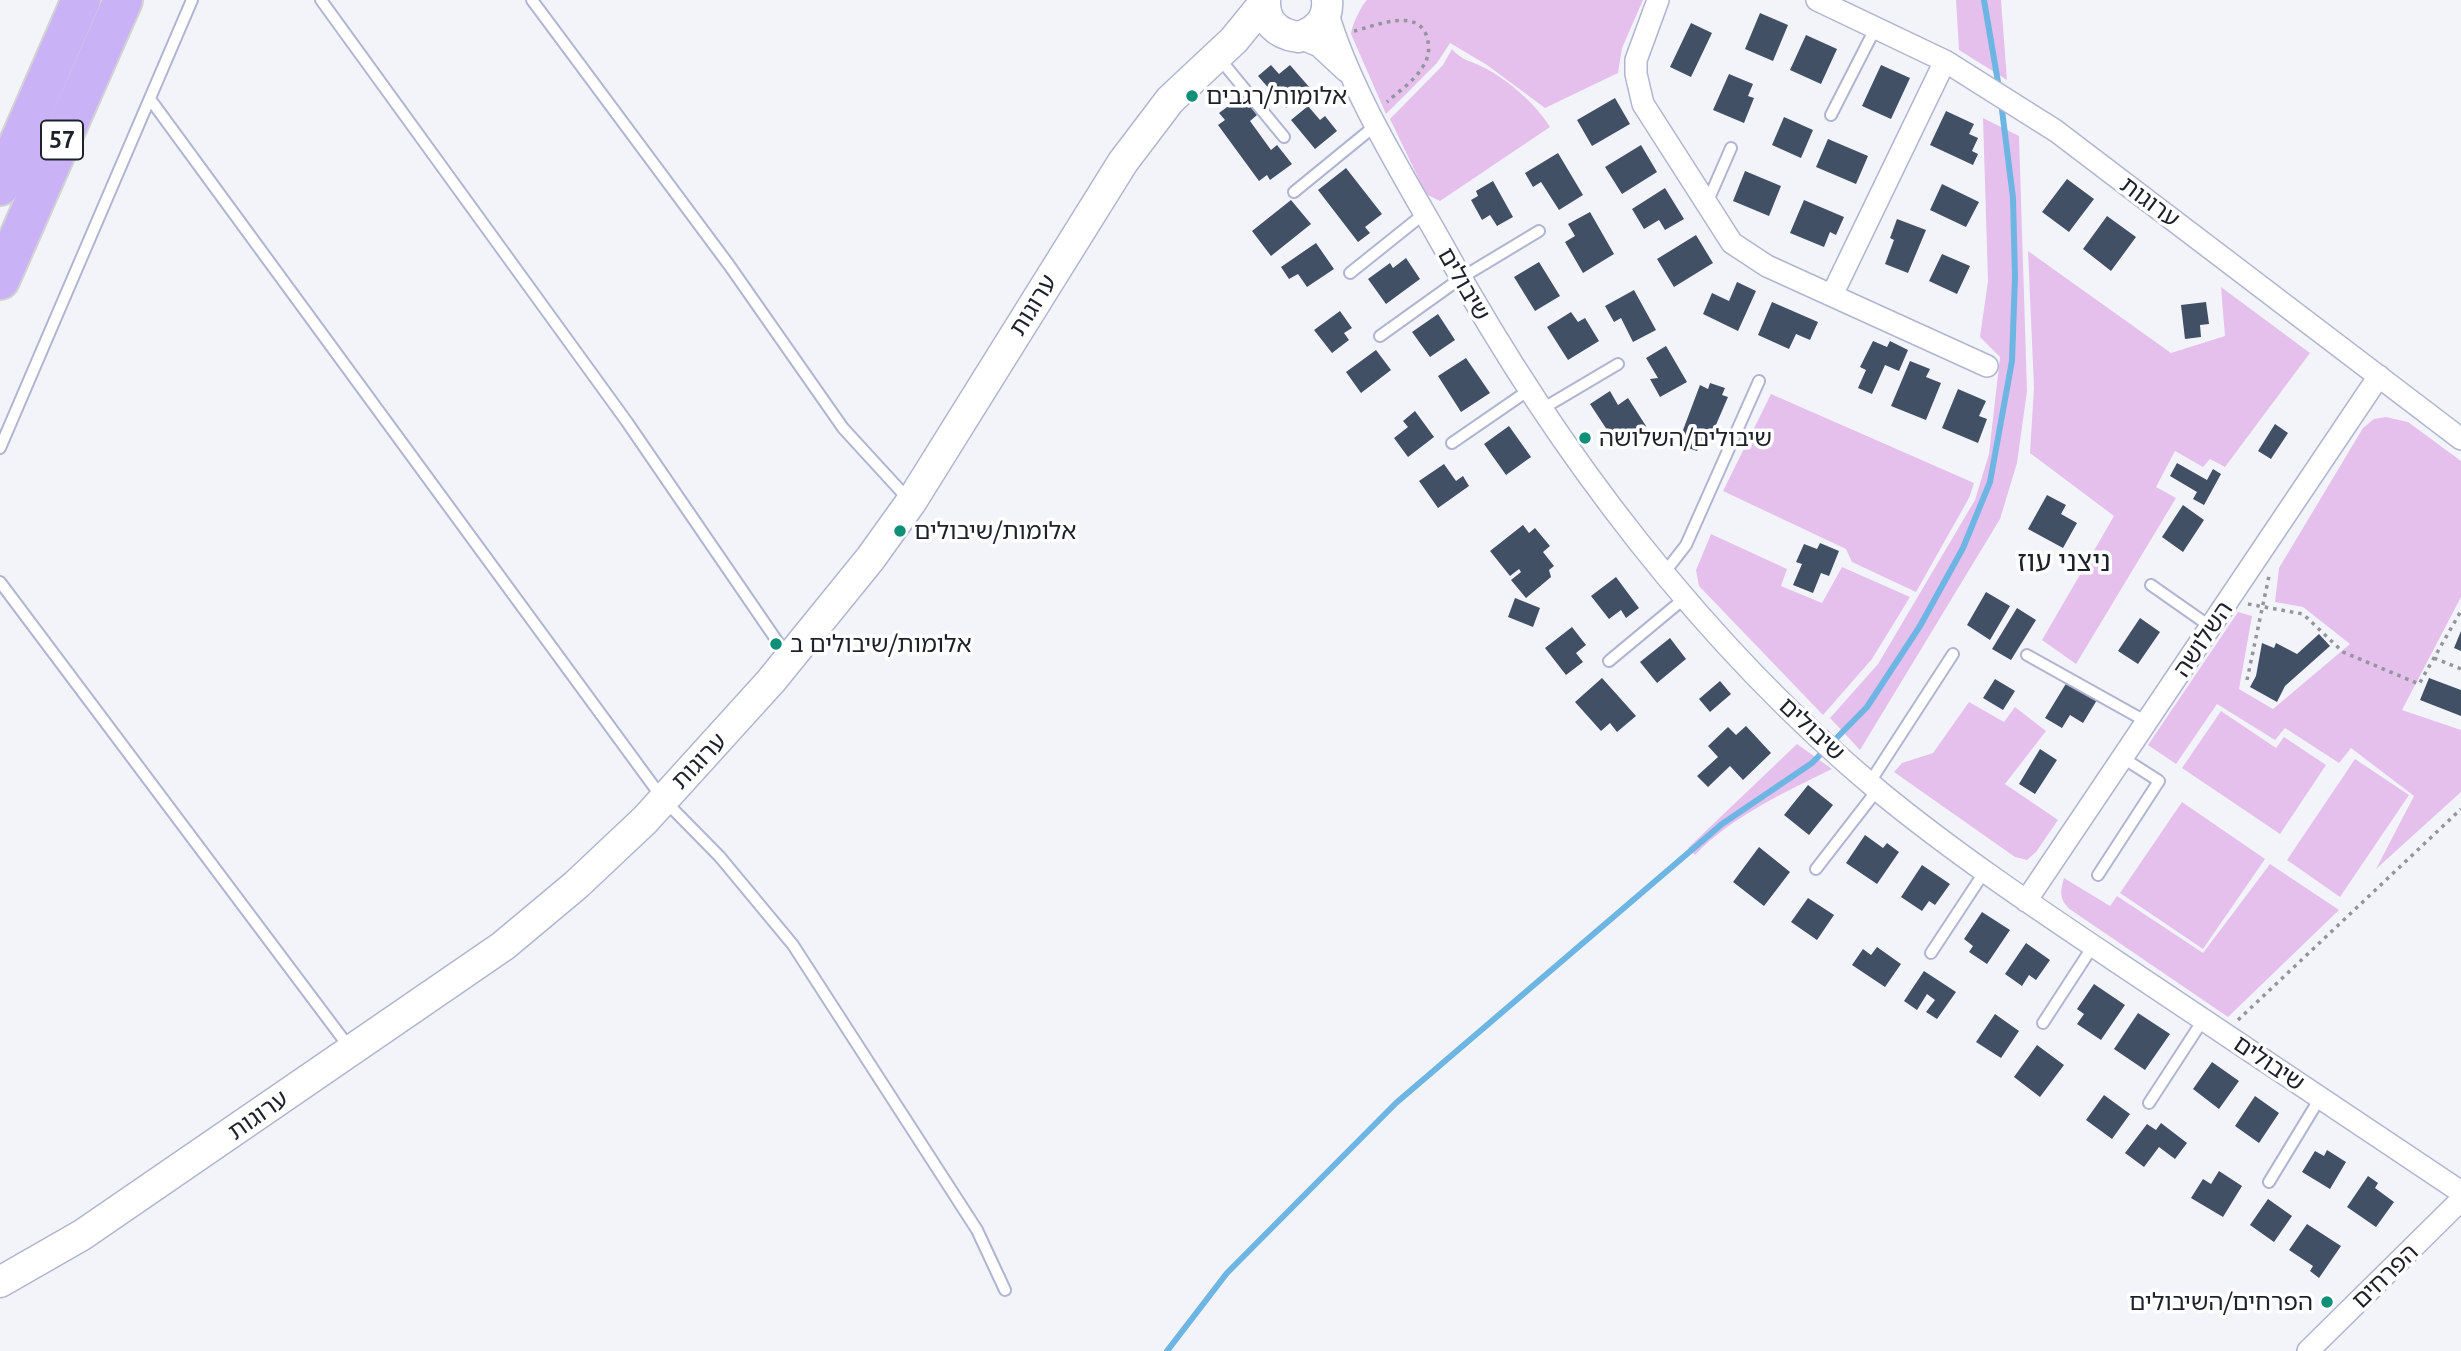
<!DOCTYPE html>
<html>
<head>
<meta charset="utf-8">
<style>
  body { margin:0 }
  canvas { display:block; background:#f3f4fa }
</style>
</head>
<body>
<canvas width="2461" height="1351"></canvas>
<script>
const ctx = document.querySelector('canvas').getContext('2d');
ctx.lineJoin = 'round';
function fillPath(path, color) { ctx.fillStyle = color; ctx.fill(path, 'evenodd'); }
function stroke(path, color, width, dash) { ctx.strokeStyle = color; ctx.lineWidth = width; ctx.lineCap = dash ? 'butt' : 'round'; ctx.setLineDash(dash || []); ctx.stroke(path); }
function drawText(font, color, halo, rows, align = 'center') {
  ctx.font = font + ' Ubuntu,"Noto Sans Hebrew",sans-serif'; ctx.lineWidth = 7; ctx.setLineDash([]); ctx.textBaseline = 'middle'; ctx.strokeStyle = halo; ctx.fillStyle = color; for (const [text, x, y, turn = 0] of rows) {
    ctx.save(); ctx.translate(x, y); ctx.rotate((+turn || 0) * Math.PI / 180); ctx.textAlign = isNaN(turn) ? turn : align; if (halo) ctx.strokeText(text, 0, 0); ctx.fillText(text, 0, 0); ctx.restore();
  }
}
fillPath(new Path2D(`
  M1367,0H1643L1622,48L1618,73L1545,108L1487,65L1450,43L1437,63L1386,114L1351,34C1352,25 1361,6 1367,0Z
  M1956,0H2001L2007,80L1959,50Z
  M1452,49C1462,61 1472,61 1485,68C1509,81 1536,104 1550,127L1440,201L1426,194L1390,119L1443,65Z
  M1983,118L2019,136L2027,391L2017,463L2000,519L1860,750L1830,718L1878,664L1975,500L1989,454L2000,357L1980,337L1988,281Z
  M2028,251L2171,353L2225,336L2221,287L2310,353L2225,467L2210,459L2203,467L2175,451L2156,487L2176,498L2076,664L2042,640L2114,516L2030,453L2034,388Z
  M1771,394L1974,483L1969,498L1916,592L1852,562L1846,549L1723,491Z
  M2386,417L2408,422L2461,461V597L2402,710L2461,730V792L2376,869L2414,796L2351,748L2339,763L2285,728L2275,740L2217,704L2176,764L2148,745L2238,612L2252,616L2239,689L2273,709L2350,644L2303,607L2275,602L2279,568L2363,428L2374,419Z
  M1711,534L1787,569L1781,586L1822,603L1842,567L1910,597L1872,659L1823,715L1699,586L1696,570Z
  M1969,702L2004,722L2015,707L2046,731L2005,784L2058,820L2036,852L2027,860L2015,857L1894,772L1902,763L1933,753Z
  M2221,711L2276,748L2284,737L2326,765L2280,834L2182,768Z
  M1797,744L1832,769C1785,792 1731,817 1695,855L1688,848Z
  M2355,759L2409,795L2340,897L2287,860Z
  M2182,802L2265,859L2203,949L2120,893Z
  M2270,864L2339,910L2228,1017L2071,910C2059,900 2060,892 2064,878L2110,906L2117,896L2203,953Z`), '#e5c0ec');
stroke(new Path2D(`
  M1984,0L1999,88
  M1167,1351L1227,1273L1396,1103L1722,824L1812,763L1867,707L1920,626L1963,548L1990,482L2012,361L2015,277L2013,198L2001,102`), '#6db5e3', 6);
fillPath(new Path2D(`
  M1760,13L1788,25L1773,61L1745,49Z
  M1691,23L1712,33L1691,77L1670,67Z
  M1806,35L1837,49L1821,84L1790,70Z
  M1271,65L1279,74L1290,65L1310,88L1286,108L1258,76Z
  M1881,65L1910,78L1891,119L1862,106Z
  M1729,74L1753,84L1748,96L1754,98L1744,123L1713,110Z
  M1242,96L1257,115L1250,121L1271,150L1277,145L1292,164L1270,180L1267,175L1259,181L1218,125L1225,120L1219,113Z
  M1615,98L1630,124L1592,146L1577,120Z
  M1308,106L1320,120L1325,116L1337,131L1315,149L1291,120Z
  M1946,111L1974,124L1969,134L1978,138L1972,151L1978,154L1973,165L1930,145Z
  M1784,117L1813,130L1801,158L1772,145Z
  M1828,139L1868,156L1856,184L1816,167Z
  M1641,145L1657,172L1622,194L1605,167Z
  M1558,153L1583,195L1559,210L1541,182L1533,187L1525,173Z
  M1346,168L1382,214L1365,227L1370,233L1358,242L1318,190Z
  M1745,171L1781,186L1769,216L1733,201Z
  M2067,179L2094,199L2069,232L2042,212Z
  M1493,181L1513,217L1497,226L1490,215L1482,220L1471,200L1478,196L1476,191Z
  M1942,184L1979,202L1966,227L1930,210Z
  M1665,188L1684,219L1665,230L1659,220L1644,229L1632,209Z
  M1291,200L1311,224L1271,256L1252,231Z
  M1804,200L1844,217L1836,235L1830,232L1824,247L1790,233Z
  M1590,212L1614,254L1583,273L1565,242L1575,236L1568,224Z
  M2107,216L2136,237L2111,271L2083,249Z
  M1897,219L1926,230L1908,273L1885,264L1894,240L1890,238Z
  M1696,235L1713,263L1674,287L1657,259Z
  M1316,243L1334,269L1307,287L1298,274L1289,279L1281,267Z
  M1942,254L1970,266L1957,294L1929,281Z
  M1406,258L1420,279L1386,304L1368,279L1390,263L1393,268Z
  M1539,262L1560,296L1535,311L1514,277Z
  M1737,282L1756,291L1738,331L1703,314L1712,293L1729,301Z
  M1634,290L1656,330L1633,342L1621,318L1614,322L1605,306Z
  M1772,302L1818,322L1810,340L1796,334L1789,349L1758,335Z
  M2206,302L2209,324L2200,325L2201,337L2185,339L2181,305Z
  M1340,311L1352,328L1344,333L1349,340L1332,353L1314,330Z
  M1571,312L1578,322L1585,318L1599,341L1568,360L1547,327Z
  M1438,314L1455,340L1430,357L1412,332Z
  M1873,341L1887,347L1890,341L1908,350L1899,371L1885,365L1872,394L1858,388L1866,370L1860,367Z
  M1666,346L1687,382L1660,397L1650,379L1658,378L1646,358Z
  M1376,350L1391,370L1361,393L1346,372Z
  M1466,358L1490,393L1461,412L1438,376Z
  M1910,361L1930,369L1926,377L1941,383L1926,420L1891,406Z
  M1710,383L1725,388L1722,395L1728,397L1706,448L1700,445L1697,451L1682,446L1686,440L1680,438L1700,385L1708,389Z
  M1958,389L1986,401L1979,416L1987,419L1978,443L1942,428Z
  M1610,391L1618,405L1628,398L1646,426L1617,445L1590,404Z
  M1415,411L1434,437L1408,457L1394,438L1408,427L1403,421Z
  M2275,424L2288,433L2271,459L2258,451Z
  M1509,426L1531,457L1506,475L1484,444Z
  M2177,463L2207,480L2213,469L2221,474L2204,505L2193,499L2197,492L2170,476Z
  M1444,464L1456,481L1463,476L1469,486L1438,508L1419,481Z
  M2047,495L2066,505L2061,514L2077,523L2063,548L2028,529Z
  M2183,505L2204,520L2183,552L2162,537Z
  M1523,525L1529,533L1535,528L1550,546L1543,552L1554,566L1549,570L1551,577L1526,598L1511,580L1521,572L1519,569L1510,576L1490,551Z
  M1820,543L1839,551L1829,576L1821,573L1813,593L1793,585L1802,564L1796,562L1804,544L1817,549Z
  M1616,577L1639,608L1626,618L1621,610L1609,619L1591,596Z
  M1986,592L2010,606L1990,640L1967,625Z
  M1515,598L1540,608L1533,627L1508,617Z
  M2017,608L2036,620L2011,660L1992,649Z
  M2140,618L2160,632L2138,664L2118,651Z
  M1572,627L1586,645L1576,653L1583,662L1566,675L1545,648Z
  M2461,631V651L2454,648Z
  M2319,634L2330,646L2285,686L2277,702L2250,687L2256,676L2262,643L2274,648L2276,643L2297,654Z
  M1670,638L1686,659L1657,683L1640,662Z
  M1602,678L1636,716L1617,732L1610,723L1601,731L1575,702Z
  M2429,678L2461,690V716L2420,700Z
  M1995,679L2015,691L2003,710L1983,698Z
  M1720,681L1731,694L1710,712L1699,699Z
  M2067,682L2097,700L2083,723L2070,715L2062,728L2045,718Z
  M1746,726L1771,753L1743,780L1730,766L1708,787L1697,776L1718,757L1708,746L1728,727L1736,735Z
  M2040,749L2057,760L2035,794L2019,784Z
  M1808,785L1833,805L1809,835L1784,815Z
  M1865,835L1883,848L1887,843L1899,852L1877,884L1846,863Z
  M1759,847L1790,872L1764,906L1733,882Z
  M1922,865L1950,884L1935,905L1929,901L1922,911L1901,897Z
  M1808,898L1834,915L1817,940L1791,922Z
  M1982,912L2010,930L1987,964L1969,952L1973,946L1964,939Z
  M2026,943L2050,960L2036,980L2029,975L2022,986L2005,974Z
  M1877,947L1901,964L1885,987L1852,965L1863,949L1871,955Z
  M1924,971L1956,992L1937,1019L1926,1012L1935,1000L1927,994L1917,1010L1904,1001Z
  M2094,984L2125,1005L2101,1040L2077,1024L2084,1014L2077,1009Z
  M2138,1013L2170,1034L2145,1070L2114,1049Z
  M1995,1014L2019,1031L2001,1058L1976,1042Z
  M2037,1045L2064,1065L2040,1097L2014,1077Z
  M2212,1062L2239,1081L2219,1109L2193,1089Z
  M2104,1095L2130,1114L2112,1139L2086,1120Z
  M2255,1096L2279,1113L2259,1143L2235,1126Z
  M2161,1123L2187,1143L2175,1159L2159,1147L2144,1167L2125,1153L2147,1124L2156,1130Z
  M2327,1150L2346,1162L2330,1189L2302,1172L2315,1151L2324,1156Z
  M2219,1171L2242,1186L2223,1217L2191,1198L2203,1179L2211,1184Z
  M2368,1176L2378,1183L2375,1188L2394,1202L2376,1227L2347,1207Z
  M2268,1199L2292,1216L2274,1242L2250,1225Z
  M2307,1224L2341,1246L2319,1278L2310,1271L2313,1266L2289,1250Z`), '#425066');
const lane = new Path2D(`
  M321,0L627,422L788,657
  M532,0L729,265L843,428L909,500
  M1219,58L1284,137
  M150,99L663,799L720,857L793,945L977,1230L1005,1290
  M1831,115L1876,27
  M1294,192L1376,125
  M1707,203L1731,148
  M1350,273L1425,213
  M1380,336L1461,278L1539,231
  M1542,409L1618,364
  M1452,443L1529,390
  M0,448L192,0
  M1665,572L1686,545L1759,381
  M0,582L349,1047
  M2151,585L2211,627
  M2027,655L2147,722
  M1609,661L1686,597
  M1870,782L1953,654
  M1816,869L1878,789
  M2098,875L2159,781L2123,758
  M1931,953L1985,871
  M2043,1023L2093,946
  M2149,1103L2203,1020
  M2269,1182L2320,1098`);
const street = new Path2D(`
  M1658,0L1636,60V74L1643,104L1732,243L1767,266L1987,366
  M1817,0L1945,61L2056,131L2461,439
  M1327,11C1352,95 1403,174 1446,251C1557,452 1703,644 1880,792C1964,861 2056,921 2147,982C2252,1052 2356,1122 2461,1192
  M1298,37L1319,46L1346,71
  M1832,295L1945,61
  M2026,901L2379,376
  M2308,1351L2461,1200`);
const secondary = new Path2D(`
  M1265,0C1264,22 1277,34 1298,37C1316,32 1329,20 1327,0
  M0,1282L82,1235L503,946L576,885L645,820L771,681L870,559L911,502L1123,162L1170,100L1234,40L1264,3`);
const highway = new Path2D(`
  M0,186L81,0
  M0,280L123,0`);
stroke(lane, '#b1b5d1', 14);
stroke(street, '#b1b5d1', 24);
stroke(secondary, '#b1b5d1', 33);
stroke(highway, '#d2d2d4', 42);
stroke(new Path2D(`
  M1354,31C1375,26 1418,7 1427,37C1430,49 1429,58 1422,68C1414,81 1398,92 1387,102
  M2248,604L2303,614L2343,652L2419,684L2461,611
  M2434,658L2461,669
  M2247,680L2269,576
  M2238,1020L2461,809`), '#93949c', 3.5, [3.5, 5]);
stroke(lane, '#fff', 10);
stroke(street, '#fff', 21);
stroke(secondary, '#fff', 30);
stroke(highway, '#cab2f7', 38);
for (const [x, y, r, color] of [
  [1192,96,7,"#0e9078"],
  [1585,438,7,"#0e9078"],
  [900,531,7,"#0e9078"],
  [776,644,7,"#0e9078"],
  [2327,1302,7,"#0e9078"]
]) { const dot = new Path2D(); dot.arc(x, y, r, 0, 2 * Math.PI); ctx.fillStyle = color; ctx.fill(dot); stroke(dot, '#fff', 2.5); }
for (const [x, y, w] of [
  [62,140,42]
]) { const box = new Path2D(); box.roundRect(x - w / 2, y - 19.5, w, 39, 5); ctx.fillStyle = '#fff'; ctx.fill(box); stroke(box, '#1e202a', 2); }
drawText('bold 23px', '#1e202a', null, [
  ["57",62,140]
]);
drawText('24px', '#1e202a', '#fff', [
  ["אלומות/רגבים",1206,96],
  ["שיבולים/השלושה",1599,438],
  ["אלומות/שיבולים",914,531],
  ["אלומות/שיבולים ב",790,644],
  ["הפרחים/השיבולים",2313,1302,"right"]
], 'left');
drawText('24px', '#1e202a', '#fff', [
  ["ערוגות",2150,202,37],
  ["שיבולים",1464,284,60],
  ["ערוגות",1033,305,-58],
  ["השלושה",2203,639,-56],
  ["שיבולים",1812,729,43],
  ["ערוגות",699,761,-46],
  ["שיבולים",2269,1063,34],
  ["ערוגות",258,1115,-35],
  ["הפרחים",2385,1276,-44]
]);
drawText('28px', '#1e202a', '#fff', [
  ["ניצני עוז",2064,562]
]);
</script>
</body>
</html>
